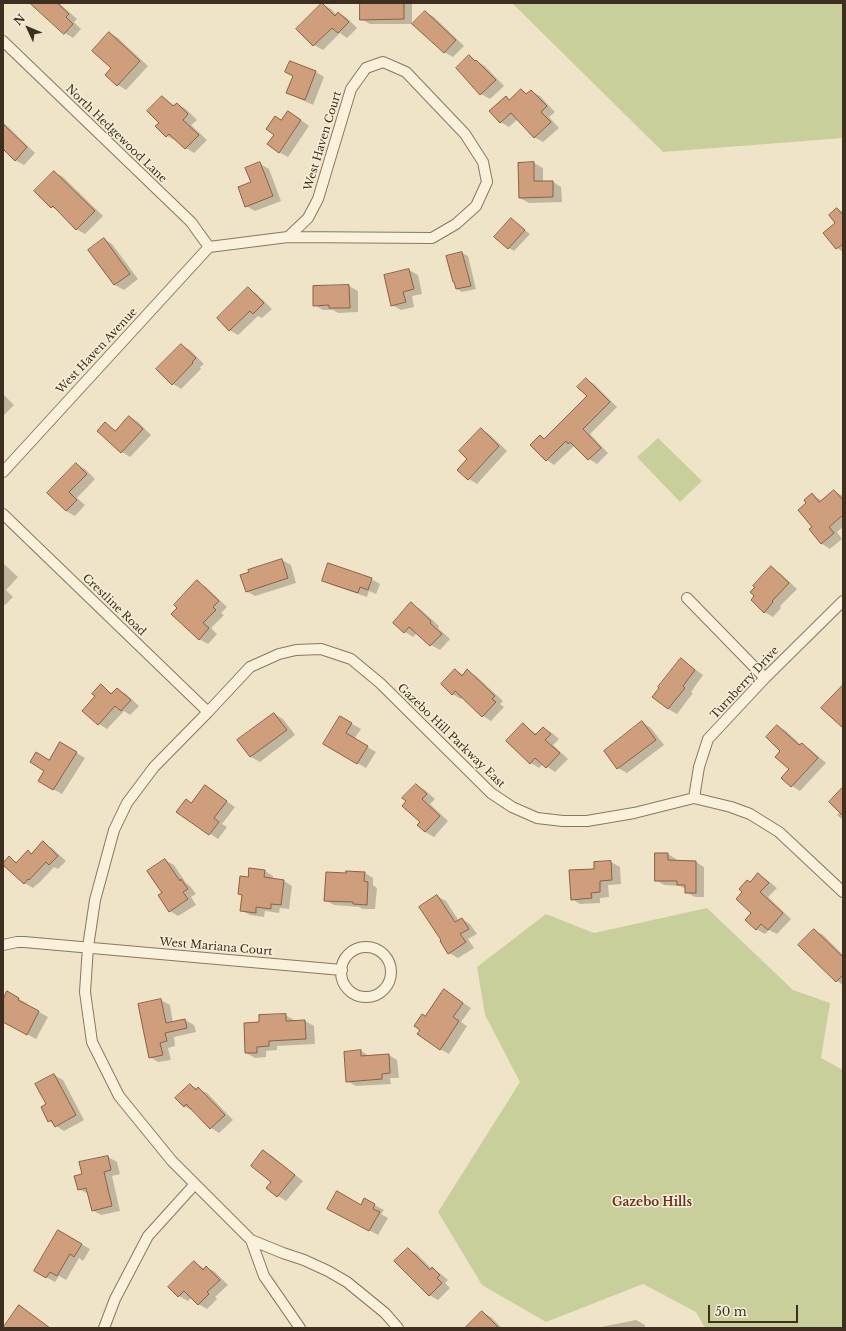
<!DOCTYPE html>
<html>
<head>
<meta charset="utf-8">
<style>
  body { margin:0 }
  #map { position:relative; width:846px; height:1331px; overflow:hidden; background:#f0e4c8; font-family:"Libre Baskerville",serif }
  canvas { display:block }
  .frame { position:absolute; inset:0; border:4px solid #3d2e20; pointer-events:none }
  .north { position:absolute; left:8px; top:8px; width:40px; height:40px; -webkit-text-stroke:3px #f7eed8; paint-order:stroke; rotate:314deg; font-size:11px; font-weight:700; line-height:16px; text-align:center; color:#3d2e20 }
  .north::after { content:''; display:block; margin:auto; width:14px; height:18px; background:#3d2e20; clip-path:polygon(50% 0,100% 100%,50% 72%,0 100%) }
  .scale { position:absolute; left:708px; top:1305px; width:90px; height:18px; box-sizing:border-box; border:2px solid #3d2e20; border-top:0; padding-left:5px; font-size:12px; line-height:14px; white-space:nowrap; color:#3d2e20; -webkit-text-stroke:3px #f7eed8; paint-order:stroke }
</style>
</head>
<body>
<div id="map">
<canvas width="846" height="1331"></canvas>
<div class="frame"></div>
<div class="north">N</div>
<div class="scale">50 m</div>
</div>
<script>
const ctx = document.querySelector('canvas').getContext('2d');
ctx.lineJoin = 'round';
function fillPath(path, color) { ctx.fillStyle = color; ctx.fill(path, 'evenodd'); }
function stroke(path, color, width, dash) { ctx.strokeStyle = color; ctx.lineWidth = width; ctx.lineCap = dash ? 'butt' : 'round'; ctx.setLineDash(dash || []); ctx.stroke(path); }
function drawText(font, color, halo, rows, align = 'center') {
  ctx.font = font + ' "Libre Baskerville",serif'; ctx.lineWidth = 3; ctx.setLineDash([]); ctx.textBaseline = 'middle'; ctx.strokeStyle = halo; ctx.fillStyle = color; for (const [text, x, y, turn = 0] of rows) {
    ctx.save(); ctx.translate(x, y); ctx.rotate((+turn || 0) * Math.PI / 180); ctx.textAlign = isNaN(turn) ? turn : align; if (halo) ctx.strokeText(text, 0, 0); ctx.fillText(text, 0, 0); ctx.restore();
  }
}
fillPath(new Path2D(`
  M512,3H843V138L663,152Z
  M658,438L702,481L680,502L637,457Z
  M707,908L793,990L830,1003L821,1058L843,1070V1328H705L696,1312L643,1284L546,1322L482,1285L438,1212L520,1082L485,1015L477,967L546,914L594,933Z`), '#c9cf9b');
fillPath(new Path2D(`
  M40,3H59L77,19L74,22L81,29L73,38L65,33L36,7Z
  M361,3H412V24H370L361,19Z
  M322,4L331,9L337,15L339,13L347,18L357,28L347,38L340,33L323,50L314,45L297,29Z
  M425,12L434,17L464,46L453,57L444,52Z
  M110,33L118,38L148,66L126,90L118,85L112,68Z
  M469,57L485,66L504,86L490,99L481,94L457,68Z
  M290,62L316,72L324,77L313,105L287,93L294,76Z
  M521,90L528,94L531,91L540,96L555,112L549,117L559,128L543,142L534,137L518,119L509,127L500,122L506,98L510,100Z
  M163,97L175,106L177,104L186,109L197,120L191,125L207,140L194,153L186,148L177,140L176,141L167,136L160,123Z
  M297,117L309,126L288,157L279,152L275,134L282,121Z
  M3,122L35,153L24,165L15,160L3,148Z
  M534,163L543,168V182H553L561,187L562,202L529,203L520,198Z
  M260,164L269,169L281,201L255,211L246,206Z
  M54,172L63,177L103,216L85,234L76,229L59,211L52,207Z
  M837,209L843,212V252L837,248L824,234L837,223Z
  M511,219L530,234L514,251L509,248Z
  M104,239L112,244L138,279L124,290L115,285L89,250Z
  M462,253L468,256L476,289L462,292L457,289Z
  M409,270L418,275L422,294L412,296L414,307L401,310L392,305Z
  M349,286L358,291V312L338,313L333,310H323L314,305Z
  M249,289L257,294L272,309L262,318L258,316L238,335L229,330Z
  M181,345L190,350L204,364L200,367L201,369L181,389L173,384Z
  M586,379L594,384L617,407L590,434L608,453L597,464L589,459L577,447L574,446L554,465L547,460L540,436L545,439L588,396Z
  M3,394L14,405L3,416Z
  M130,417L138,422L151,435L130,457L122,452L105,424L117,431Z
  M481,430L489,434L507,451L477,484L469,479L458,470L468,459Z
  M76,464L85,469L95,479L77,498L85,505L75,516L66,511L48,493Z
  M834,491L843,496V527L837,532L842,539L830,549L822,544L810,530L814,527L808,503L812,494L822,501Z
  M282,560L291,565L296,583L255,596L246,591Z
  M3,563L18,577L6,590L13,597L5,605L3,604Z
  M771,568L780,573L797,589L780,606L781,608L773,617L764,612Z
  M371,579L380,584L376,594L369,591L367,597L332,585L323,580Z
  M197,582L206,587L227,607L221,613L224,615L211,628L217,634L208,644L199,639L178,608Z
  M411,604L420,609L439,626L438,628L450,639L440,650L431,645L417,633L413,637L405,632Z
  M681,659L703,675L691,692L693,693L677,714L668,709Z
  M455,670L464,675L468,671L476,676L503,701L500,704L504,707L491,721L483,716L463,697L461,699L452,694Z
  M101,686L113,694L117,689L126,694L139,706L130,715L124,711L107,729L99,724L97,696Z
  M274,714L283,719L295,735L260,762L251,757L239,740Z
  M340,717L361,729L354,739L376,752L366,768L324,744Z
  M643,723L651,728L664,745L627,773L618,768Z
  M523,725L537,734L543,728L552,733L559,739L553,745L568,759L555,772L543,764L539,768L531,763Z
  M777,726L786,731L801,745L810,749L826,763L800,791L792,786L790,769L782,751Z
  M60,743L85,758L62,794L39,781Z
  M416,785L425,790L435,799L430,804L448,821L434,837L425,832L421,822Z
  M843,789V820L837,815L840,812Z
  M213,792L235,807L222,824L227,827L218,839L178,812Z
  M43,843L52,848L66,861L58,869L54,867L38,884H37L33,888L24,883L9,858L18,863L28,852L32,854Z
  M668,854L676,859V861L696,862L704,867V897H695L686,892V889L680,886L664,885L656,880Z
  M165,860L174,865L186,883L190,886L196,894L191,897L196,905L178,916L170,911L163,893Z
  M611,862L620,867L621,884L608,885L609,897L600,898V903L580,904L572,899L595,870Z
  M265,871L273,876V879L284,881L292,886L289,909L280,908L279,913L265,911L264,917L250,915L241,910L243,896L239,894L249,878Z
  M365,873L373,878V885L377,888L375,909H363L359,907L334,905L325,900Z
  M758,875L767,880L777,888L768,897L791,919L777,934L769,930L765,934L756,929L753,913L750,883Z
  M437,896L446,901L459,921L462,919L470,924L477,934L468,939L474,948L458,958L449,953L442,940Z
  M814,930L823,935L843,955V985L837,981Z
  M444,990L471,1008L461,1022L467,1026L449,1054L440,1049L421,1030L426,1017Z
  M8,993L28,1004L27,1005L48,1017L36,1039L3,1021V1002Z
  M161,1000L170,1005L173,1023L185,1020L194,1025L196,1032L174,1037L175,1046L168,1048L171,1060L158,1062L150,1057Z
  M285,1015L294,1020V1022L305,1021L314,1026L315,1044L277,1046V1050L266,1051V1057L255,1058L246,1053L260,1023Z
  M361,1051L369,1056L389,1055L397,1060L399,1078H390L391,1084L356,1086L347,1081Z
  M54,1075L63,1080L84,1120L64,1131L49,1121L47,1105L36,1084Z
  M190,1085L207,1093L233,1120L219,1133L211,1128L193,1111L184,1106Z
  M264,1151L272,1156L303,1181L286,1201L278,1196Z
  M108,1157L117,1162L120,1174L112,1176L120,1211L101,1215L92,1210L89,1194L78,1189L83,1175Z
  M365,1200L384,1210L381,1214L388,1218L378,1235L337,1213L361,1206Z
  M58,1231L90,1249L83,1261L79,1258L66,1280L59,1276L55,1282L35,1271Z
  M408,1249L417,1254L432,1269L441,1274L448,1280L445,1283L450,1288L438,1300L429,1295Z
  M194,1262L205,1269L206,1267L215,1272L228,1285L215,1297L217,1299L207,1309L198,1304L192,1297L188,1301L179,1296L169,1287Z
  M482,1312L491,1317L502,1328H466Z
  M636,1320L645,1325V1328H596Z`), '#0003');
const building = new Path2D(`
  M30,3H57L69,14L66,17L73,24L64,34Z
  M322,3L335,16L338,12L349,22L338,33L332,28L313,46L296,29Z
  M360,3H404V19L360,20Z
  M425,11L456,40L444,53L412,24Z
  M109,32L140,61L117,86L105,75L111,68L92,51Z
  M469,55L475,61L476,60L496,80L480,95L456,68Z
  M290,61L316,71L305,100L286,93L293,76L285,72Z
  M521,89L526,94L531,90L547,106L541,112L551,122L534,138L511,113L500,123L489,111L506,96L509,100Z
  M162,96L173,106L177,103L188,114L183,120L199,135L185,149L169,134L166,137L155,126L159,123L147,111Z
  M288,111L301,120L279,153L267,144L274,135L266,129L275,116L281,120Z
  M3,124L27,147L15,161L3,149Z
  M260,162L273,196L245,207L238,187L251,182L245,168Z
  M534,162V181H553V197L519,198L518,163Z
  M54,171L95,211L76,230L53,206L51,208L34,191Z
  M837,208L843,215V244L836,249L823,233L835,223L829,215Z
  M511,218L525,230L508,249L494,237Z
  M104,238L130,274L114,285L88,250Z
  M462,252L471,286L456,289L454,282H453L446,256Z
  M409,269L414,289L403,292L406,302L391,306L384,275Z
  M349,285L350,308H329V305L313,306V286Z
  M248,287L264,303L253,314L250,311L229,331L217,318Z
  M181,344L196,358L192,362L193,363L172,385L156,369Z
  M586,378L610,402L583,429L601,448L588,460L570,442L568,444L566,441L546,461L530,445L540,435L544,439L587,396L577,387Z
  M129,416L143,429L121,453L97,431L105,422L115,431Z
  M481,428L499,446L468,480L457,470L467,459L459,451Z
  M76,463L87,474L69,492L77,500L66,511L47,493Z
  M834,490L843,500V515L829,527L834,533L821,544L809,529L812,527L798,510L806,503L804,500L812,493L819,502Z
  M282,559L288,578L246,592L240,575L249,572L248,570Z
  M328,563L372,578L368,590L360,587L358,593L322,581Z
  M771,566L789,583L772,601L773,602L764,613L751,600L754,596L750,592L755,587L753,586Z
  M197,580L219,601L213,607L216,610L203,623L209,628L199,640L171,614L177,608L174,605Z
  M411,602L431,621L430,623L442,634L430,646L409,627L404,633L393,623Z
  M681,658L695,670L683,686L685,688L668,709L652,697L659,688L658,687Z
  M455,669L462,676L467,669L495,696L492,699L496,702L482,717L455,691L452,695L441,684Z
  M101,684L111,694L117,688L131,700L121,711L115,706L98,725L82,711L95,696L92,694Z
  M843,685V728L821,708Z
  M274,713L287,730L250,757L237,740Z
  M340,716L352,723L346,733L368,746L357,764L323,744Z
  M642,721L656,740L617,769L604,751Z
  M523,723L535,735L543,727L551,734L545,740L560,753L546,768L535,758L530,764L506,741Z
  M777,725L799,745L802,743L818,758L791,787L781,778L789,769L775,757L780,751L766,737Z
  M60,742L77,752L53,790L38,781L44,771L30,762L36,752L49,760Z
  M416,784L427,794L422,799L440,816L425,832L417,825L420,822L402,806L406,801L402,798Z
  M205,785L227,801L214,818L219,822L209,835L176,812L186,799L191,803Z
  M843,787V816L829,802Z
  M43,841L58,856L49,865L46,862L29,880L28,879L24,884L3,865V863L9,856L16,863L28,850L31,854Z
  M655,853H668V860L696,861V893H685V885H677V881H655Z
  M165,859L180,881L181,879L188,889L183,892L188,899L169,912L158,895L162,893L147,871Z
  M611,861L612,880L600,881V892L591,893L592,898L571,900L569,870L594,869V862Z
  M249,868L265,870L264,877L284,880L281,905L271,904V909L256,907V913L240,911L242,895L238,894L240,876L248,877Z
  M346,871L365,872L364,881L368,882L367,905L353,904V902L324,901L326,872L346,873Z
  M758,873L769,883L760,892L783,913L768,930L761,924L756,930L745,920L751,913L736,899L742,892L739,889L747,880L750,882Z
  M437,895L455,922L462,918L469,929L460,934L466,942L448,954L440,941L441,940L419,907Z
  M814,929L843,957V975L836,982L798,945Z
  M444,989L463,1003L453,1017L459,1021L440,1050L417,1034L420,1030L414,1026L422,1014L425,1016Z
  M7,991L19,998L18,1000L39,1011L27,1035L3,1022V1000Z
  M161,999L166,1023L185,1019L187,1028L165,1033L167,1041L160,1043L163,1055L149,1058L138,1004Z
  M286,1014V1021L305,1020L306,1039L269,1041V1046L257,1047V1053H245L244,1023L259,1022V1015Z
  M361,1050V1056L389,1054L390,1073L382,1074V1079L346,1082L344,1052Z
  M54,1074L76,1115L55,1127L51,1120L48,1122L41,1107L46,1104L35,1084Z
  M190,1084L196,1090L198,1087L225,1115L210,1129L186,1104L184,1107L175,1098Z
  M263,1150L295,1175L277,1197L266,1188L271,1182L251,1166Z
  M108,1156L111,1170L104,1172L112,1206L92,1211L86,1188L78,1190L74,1176L82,1174L79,1162Z
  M337,1191L361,1205L364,1198L375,1204L373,1209L380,1212L369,1231L327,1209Z
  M58,1230L82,1244L74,1257L70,1254L57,1276L50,1272L46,1278L34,1271Z
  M408,1248L430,1270L432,1267L440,1275L437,1278L442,1283L429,1296L394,1261Z
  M194,1261L203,1270L206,1266L220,1280L207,1292L209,1294L198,1305L184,1291L178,1297L168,1287Z
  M19,1305L50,1328H3Z
  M482,1311L499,1328H465Z`);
fillPath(building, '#cf9f7d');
stroke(building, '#8d5f41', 1);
const street = new Path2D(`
  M3,41L191,222L209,247
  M383,62L406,72L465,134L483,162L487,182L476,206L456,224L432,238L288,237L308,218L318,199L351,89L366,68Z
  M209,247L288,237
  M3,472L209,247
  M3,514L208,712
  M687,598L765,678
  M694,798L699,767L708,739L765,678L843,601
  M3,945L17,942H24L342,970
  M341 972a25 25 0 1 1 50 0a25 25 0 1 1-50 0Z
  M251,1240L264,1276L300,1328
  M104,1328L115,1299L148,1236L195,1184
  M398,1328L385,1313L347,1282L328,1271L304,1260L283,1253L251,1240L172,1161L119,1096L92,1042L85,992L88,947L95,900L114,830L127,803L154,767L208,712L250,667L279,654L296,650L321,649L351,659L380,683L491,793L512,807L537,818L563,821H587L634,813L694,798L731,807L750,814L779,832L843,892`);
stroke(street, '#8d765c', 12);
stroke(street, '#faf1dc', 10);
drawText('11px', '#3d2e20', '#f7eed8', [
  ["North Hedgewood Lane",116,134,44],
  ["West Haven Court",323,141,-73],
  ["West Haven Avenue",97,351,-47],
  ["Crestline Road",114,605,44],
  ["Turnberry Drive",745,683,-47],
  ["Gazebo Hill Parkway East",451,736,44],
  ["West Mariana Court",216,947,5]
]);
drawText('bold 12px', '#6b2e1e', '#f7eed8', [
  ["Gazebo Hills",652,1203]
]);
</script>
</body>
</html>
